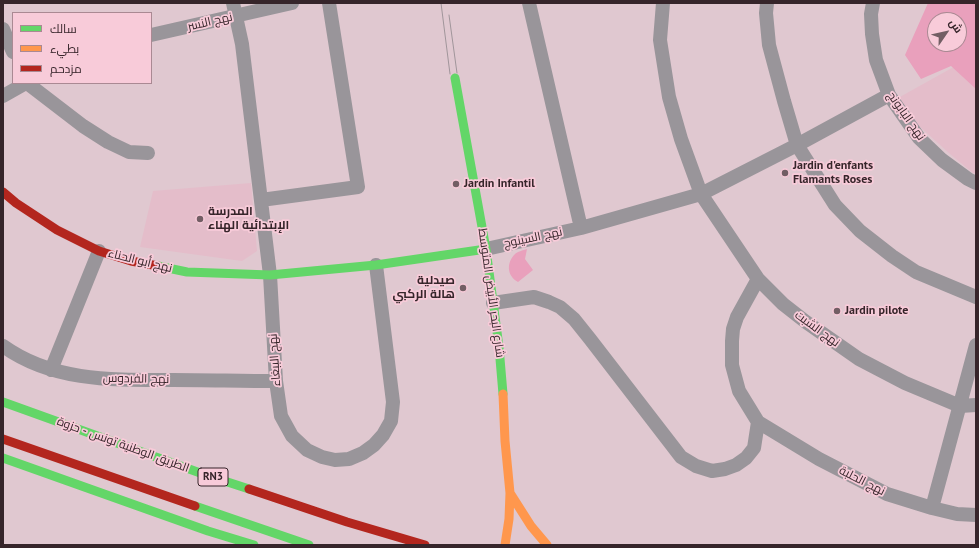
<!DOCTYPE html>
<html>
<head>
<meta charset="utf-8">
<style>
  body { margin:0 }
  #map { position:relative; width:979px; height:548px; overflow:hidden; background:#e0c8d0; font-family:"PT Sans",Cairo,sans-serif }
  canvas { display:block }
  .frame { position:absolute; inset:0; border:4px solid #36252a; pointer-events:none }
  .legend { position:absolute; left:12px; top:12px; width:140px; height:72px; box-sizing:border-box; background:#f8cbd9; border:1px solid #aa8993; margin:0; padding:5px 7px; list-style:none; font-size:12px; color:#36252a }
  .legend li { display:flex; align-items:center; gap:8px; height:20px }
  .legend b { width:20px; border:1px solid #aa8993 }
  .north { position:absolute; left:927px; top:12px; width:40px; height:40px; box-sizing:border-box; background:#f8cbd9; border:1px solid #aa8993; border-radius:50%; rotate:56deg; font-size:11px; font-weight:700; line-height:16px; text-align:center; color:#36252a }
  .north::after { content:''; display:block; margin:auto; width:14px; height:18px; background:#725e64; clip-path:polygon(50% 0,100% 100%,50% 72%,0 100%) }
</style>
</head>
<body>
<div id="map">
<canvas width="979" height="548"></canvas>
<div class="frame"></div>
<ul class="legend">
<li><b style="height:5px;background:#63d668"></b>سالك</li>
<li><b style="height:5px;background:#ff974d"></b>بطيء</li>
<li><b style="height:5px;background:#b3261e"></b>مزدحم</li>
</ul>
<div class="north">ش</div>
</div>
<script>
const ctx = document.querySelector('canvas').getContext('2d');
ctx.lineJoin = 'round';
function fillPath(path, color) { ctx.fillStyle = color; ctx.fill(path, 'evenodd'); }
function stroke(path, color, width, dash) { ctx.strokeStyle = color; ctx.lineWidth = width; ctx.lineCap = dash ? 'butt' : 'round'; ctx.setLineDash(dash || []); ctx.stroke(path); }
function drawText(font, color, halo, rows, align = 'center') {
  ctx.font = font + ' "PT Sans",Cairo,sans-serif'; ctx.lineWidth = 3.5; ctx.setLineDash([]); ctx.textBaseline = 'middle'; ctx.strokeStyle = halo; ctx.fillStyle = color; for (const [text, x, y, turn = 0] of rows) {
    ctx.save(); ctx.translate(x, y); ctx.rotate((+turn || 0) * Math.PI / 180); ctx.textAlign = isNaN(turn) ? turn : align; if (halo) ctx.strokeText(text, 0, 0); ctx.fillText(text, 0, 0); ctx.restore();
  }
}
fillPath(new Path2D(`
  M959,64L976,87V174L973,173L950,154L918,125L898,98Z
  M251,183L257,251L242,261L140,247L153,191Z`), '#e4bdca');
fillPath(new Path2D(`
  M928,3H976V89L951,66L921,79L905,55ZM935,20H959V44H935Z
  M527,249L525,259L533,270L518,282C507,276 506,263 515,254C517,252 523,250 527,249Z`), '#e9a0bc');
stroke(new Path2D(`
  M233,3L242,44L270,275L276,381L281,416L292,436L307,450L322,457L335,460L349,459L363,453L374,445L383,435L391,421L393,402L376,265
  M529,3L581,228
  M663,3L660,40L669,97L681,139L701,194L758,279L783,304L806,322L859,359L905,383L960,406L976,405
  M767,3L766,13L769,45L784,101L797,145L835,205L860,231L892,256L916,272L976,297
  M873,3L871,14L872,34L876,60L889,95L919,138L942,160L968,179L976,183
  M3,29L13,52
  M151,35L292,3
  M27,83L83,126L108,142L129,152L148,153
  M3,96L26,83
  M261,200L358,187L329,3
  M486,249L581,228L701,194L797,145L889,95
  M493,303L534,297L549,302L560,307L574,319L590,339L681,457L696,466L712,471L725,469L736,465L746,458L754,448L758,422L739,391L732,365V341L733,329L737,317L758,279
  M3,346C53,382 114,380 173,380C207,380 242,381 276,381
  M51,370L99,251
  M758,422L819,459L887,494L932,508L957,514L976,515
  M932,508L976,345`), '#99959a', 14);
stroke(new Path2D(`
  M455,78L486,249L499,347L503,394
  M158,266L187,272L270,275L376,265L486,249
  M3,402L203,474L249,489
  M3,458L208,531L254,545
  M195,506L309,545`), '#63d668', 9);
stroke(new Path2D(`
  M503,394L505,441L510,493L509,519L505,545
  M510,493L531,526L547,545`), '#ff974d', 9);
stroke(new Path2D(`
  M3,192L16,203L57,230L99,251L131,261L158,266
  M3,439L195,506
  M249,489L347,522L425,545`), '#b3261e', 9);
stroke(new Path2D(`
  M441,3L450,74
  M449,15L457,73`), '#a0959a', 1);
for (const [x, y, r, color] of [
  [785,173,4,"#725e64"],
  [456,184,4,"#725e64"],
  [200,219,4,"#725e64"],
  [463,288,4,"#725e64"],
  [837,311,4,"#725e64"]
]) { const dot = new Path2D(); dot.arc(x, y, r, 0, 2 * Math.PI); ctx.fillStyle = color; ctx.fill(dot); stroke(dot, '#f8cbd9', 1.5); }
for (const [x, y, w] of [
  [213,477,30]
]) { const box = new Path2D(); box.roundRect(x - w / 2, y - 9, w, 18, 3); ctx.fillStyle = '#f8cbd9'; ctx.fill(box); stroke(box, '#36252a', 1); }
drawText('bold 11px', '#36252a', null, [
  ["RN3",213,477]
]);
drawText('12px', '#36252a', '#f8cbd9', [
  ["نهج النسر",210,22,-13],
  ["نهج البابونج",906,116,55],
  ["نهج السينوج",533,238,-12],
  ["نهج أبو الحناء",140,261,14],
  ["شارع البحر الأبيض المتوسط",491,293,82],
  ["نهج الشبت",817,329,36],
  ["نهج الببغاء",275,360,-94],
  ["نهج الفردوس",136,379,1],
  ["الطريق الوطنية تونس - حزوة",123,445,20],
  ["نهج الحلبة",862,481,27]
]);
drawText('bold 12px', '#36252a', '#f8cbd9', [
  ["Jardin d'enfants",793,166],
  ["Flamants Roses",793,180],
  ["Jardin Infantil",464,184],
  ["المدرسة",208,212],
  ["الإبتدائية الهناء",208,226],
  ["صيدلية",455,281,"right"],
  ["هالة الركبي",455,295,"right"],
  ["Jardin pilote",845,311]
], 'left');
</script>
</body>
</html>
